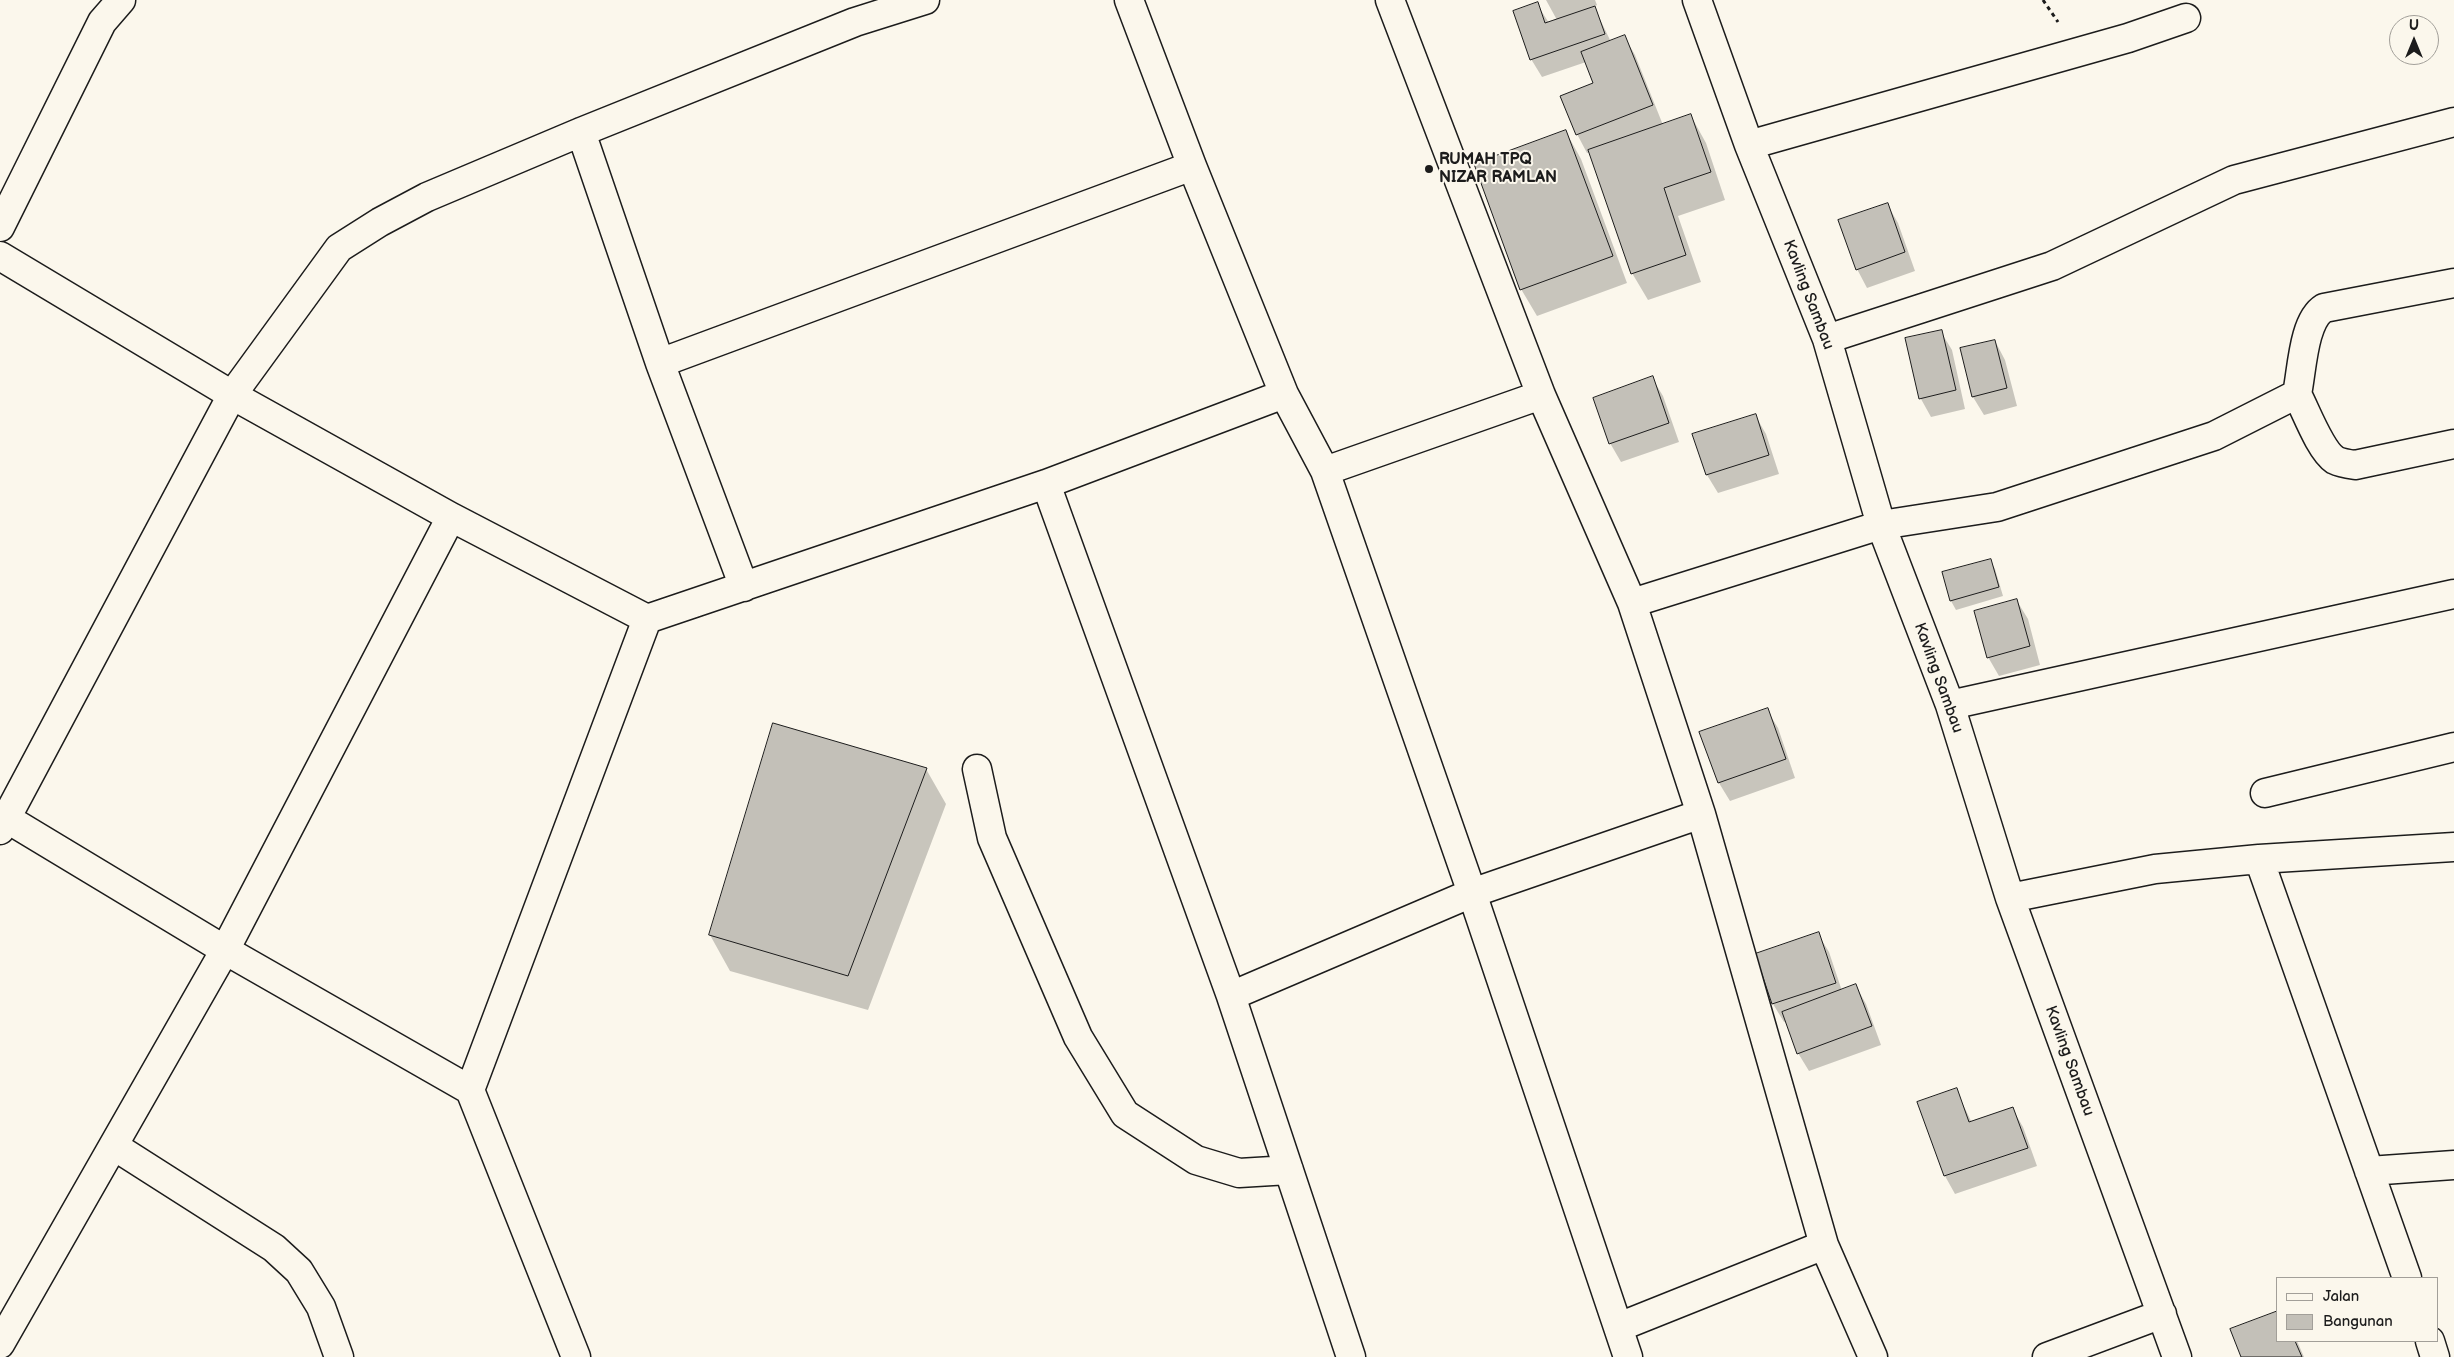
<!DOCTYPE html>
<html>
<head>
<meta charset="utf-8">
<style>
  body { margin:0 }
  #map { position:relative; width:2454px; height:1357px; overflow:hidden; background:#fbf7ec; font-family:"Balsamiq Sans",sans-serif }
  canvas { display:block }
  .legend { position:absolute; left:2276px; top:1277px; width:162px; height:65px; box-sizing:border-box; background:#fbf7ec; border:1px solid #a29f99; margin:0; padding:6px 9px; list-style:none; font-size:15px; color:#1c1c1c }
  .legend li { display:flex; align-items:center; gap:10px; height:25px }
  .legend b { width:25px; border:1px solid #a29f99 }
  .north { position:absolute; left:2389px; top:15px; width:50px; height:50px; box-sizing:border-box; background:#fbf7ec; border:1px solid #a29f99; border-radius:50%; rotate:0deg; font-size:14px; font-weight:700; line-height:20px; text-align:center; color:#1c1c1c }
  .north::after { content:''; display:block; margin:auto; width:18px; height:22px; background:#1c1c1c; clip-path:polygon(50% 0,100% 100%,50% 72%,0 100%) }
</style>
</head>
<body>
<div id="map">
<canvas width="2454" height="1357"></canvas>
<ul class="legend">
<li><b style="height:6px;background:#fbf7ec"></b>Jalan</li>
<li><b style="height:14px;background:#c3c0b8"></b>Bangunan</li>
</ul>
<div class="north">U</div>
</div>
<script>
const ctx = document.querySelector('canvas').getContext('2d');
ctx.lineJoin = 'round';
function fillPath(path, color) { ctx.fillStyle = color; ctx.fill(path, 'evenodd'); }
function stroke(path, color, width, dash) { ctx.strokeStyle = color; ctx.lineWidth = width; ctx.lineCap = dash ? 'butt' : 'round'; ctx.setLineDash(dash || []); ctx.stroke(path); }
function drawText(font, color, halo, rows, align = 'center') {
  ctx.font = font + ' "Balsamiq Sans",sans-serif'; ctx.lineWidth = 4; ctx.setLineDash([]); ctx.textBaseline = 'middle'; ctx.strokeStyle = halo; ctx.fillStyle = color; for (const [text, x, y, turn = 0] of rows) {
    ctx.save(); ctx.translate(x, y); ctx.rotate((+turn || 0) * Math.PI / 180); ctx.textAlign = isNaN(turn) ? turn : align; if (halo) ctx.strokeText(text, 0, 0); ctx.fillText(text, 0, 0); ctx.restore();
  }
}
fillPath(new Path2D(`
  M1546,0H1595L1597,5L1594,7L1611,42L1624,36L1635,55L1663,125L1691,116L1706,143L1725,200L1678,216L1701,282L1648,300L1632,273L1590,152L1587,153L1577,134L1595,84L1586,62L1542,77L1531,59L1537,4L1549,23L1557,20Z
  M1566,132L1581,159L1627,283L1537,316L1521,289Z
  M1887,204L1898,223L1915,271L1867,288L1857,269Z
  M1941,332L1952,350L1965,409L1931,417L1921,399L1907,339Z
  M1995,341L2005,360L2017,406L1984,415L1973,397Z
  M1652,378L1663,396L1679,442L1621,462L1610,443Z
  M1755,415L1766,434L1779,474L1718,493L1707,475Z
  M1990,560L1995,569L2003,596L1956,610L1951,601L1943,573Z
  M2017,601L2028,619L2040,665L1999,676L1988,657Z
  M1767,710L1778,728L1795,778L1730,801L1719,783L1701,733Z
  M773,725L926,769L946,804L868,1010L730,971L710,935Z
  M1818,934L1829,952L1842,991L1856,986L1866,1004L1881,1045L1809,1071L1798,1053L1787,1021L1784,1022L1773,1004L1756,954Z
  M1956,1090L1972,1123L2012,1108L2023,1127L2037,1166L1955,1194L1945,1176L1919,1103Z
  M2278,1341H2297L2304,1357H2242Z`), '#0003');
const building = new Path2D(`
  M1538,2L1545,23L1595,6L1605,34L1530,60L1513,11Z
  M1625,35L1653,105L1576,135L1560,96L1593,83L1581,52Z
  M1691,114L1711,172L1664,188L1686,255L1631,274L1588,150Z
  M1566,130L1613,256L1520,290L1474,164Z
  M1888,203L1905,252L1856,270L1838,220Z
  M1942,330L1956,390L1919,399L1905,338Z
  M1995,340L2007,388L1972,397L1960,348Z
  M1653,376L1669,423L1609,444L1593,398Z
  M1756,414L1769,455L1706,475L1692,434Z
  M1991,559L1999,587L1950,601L1942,572Z
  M2017,599L2030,646L1987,658L1974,611Z
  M1768,708L1786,759L1718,783L1699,732Z
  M773,723L927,768L848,976L709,935Z
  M1819,932L1836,983L1772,1004L1755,954Z
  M1856,984L1872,1026L1797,1054L1782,1012Z
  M1957,1088L1969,1122L2013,1107L2028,1148L1944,1176L1917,1102Z
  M2278,1311V1341H2295L2302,1357H2241L2230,1329Z`);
fillPath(building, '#c3c0b8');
stroke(building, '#1c1c1c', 1);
const minor = new Path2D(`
  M1129,0L1192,166L1284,394L1325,471L1472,893L1628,1357
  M1390,0L1541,395L1632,603L1701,814L1824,1245L1873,1357
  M1697,0L1749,145L1827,339L1881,525L1950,705L2010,898L2177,1357
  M581,132L660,363L744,587
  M1749,145L2128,38L2186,18
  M0,227L102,22L121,0
  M0,256L232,395L451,517L647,619L1046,484L1284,394
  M1827,339L2052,266L2234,180L2454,122
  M660,363L1192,166
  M2297,394C2306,411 2320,450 2335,460C2341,463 2348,464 2355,465L2454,444
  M1325,471L1541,395
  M1046,484L1231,996L1351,1357
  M1632,603L1881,525L1997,507L2214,436L2297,394C2302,371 2303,321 2324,308L2454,283
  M1950,705L2454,594
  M977,769L992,838L1078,1037L1125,1114L1196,1160L1239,1173L1289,1170
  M2265,793L2454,747
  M6,818L225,950L470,1090L647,619
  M0,830L232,395L339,248L380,222L427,197L581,132L855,22L925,0
  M2259,859L2407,1278
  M2010,898L2155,869L2259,859L2454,847
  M1231,996L1472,893L1701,814
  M470,1090L576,1357
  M114,1146L274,1248L299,1271L321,1307L339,1357
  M2369,1171L2454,1165
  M1619,1327L1824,1245
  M2430,1341L2435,1357
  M0,1344L225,950L451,517
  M2047,1357L2162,1314`);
stroke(minor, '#1c1c1c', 31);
stroke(new Path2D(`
  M2043,0L2058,22`), '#1c1c1c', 3, [4, 4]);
stroke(minor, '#fbf7ec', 28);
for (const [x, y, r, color] of [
  [1429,169,5,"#1c1c1c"]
]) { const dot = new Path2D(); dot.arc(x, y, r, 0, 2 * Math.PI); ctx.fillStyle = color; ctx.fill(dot); stroke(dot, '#fbf7ec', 2); }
drawText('bold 16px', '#1c1c1c', '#fbf7ec', [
  ["RUMAH TPQ",1439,160],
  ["NIZAR RAMLAN",1439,178]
], 'left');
drawText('16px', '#1c1c1c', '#fbf7ec', [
  ["Kavling Sambau",1808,295,69],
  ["Kavling Sambau",1938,678,70],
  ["Kavling Sambau",2069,1061,70]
]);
</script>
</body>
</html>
